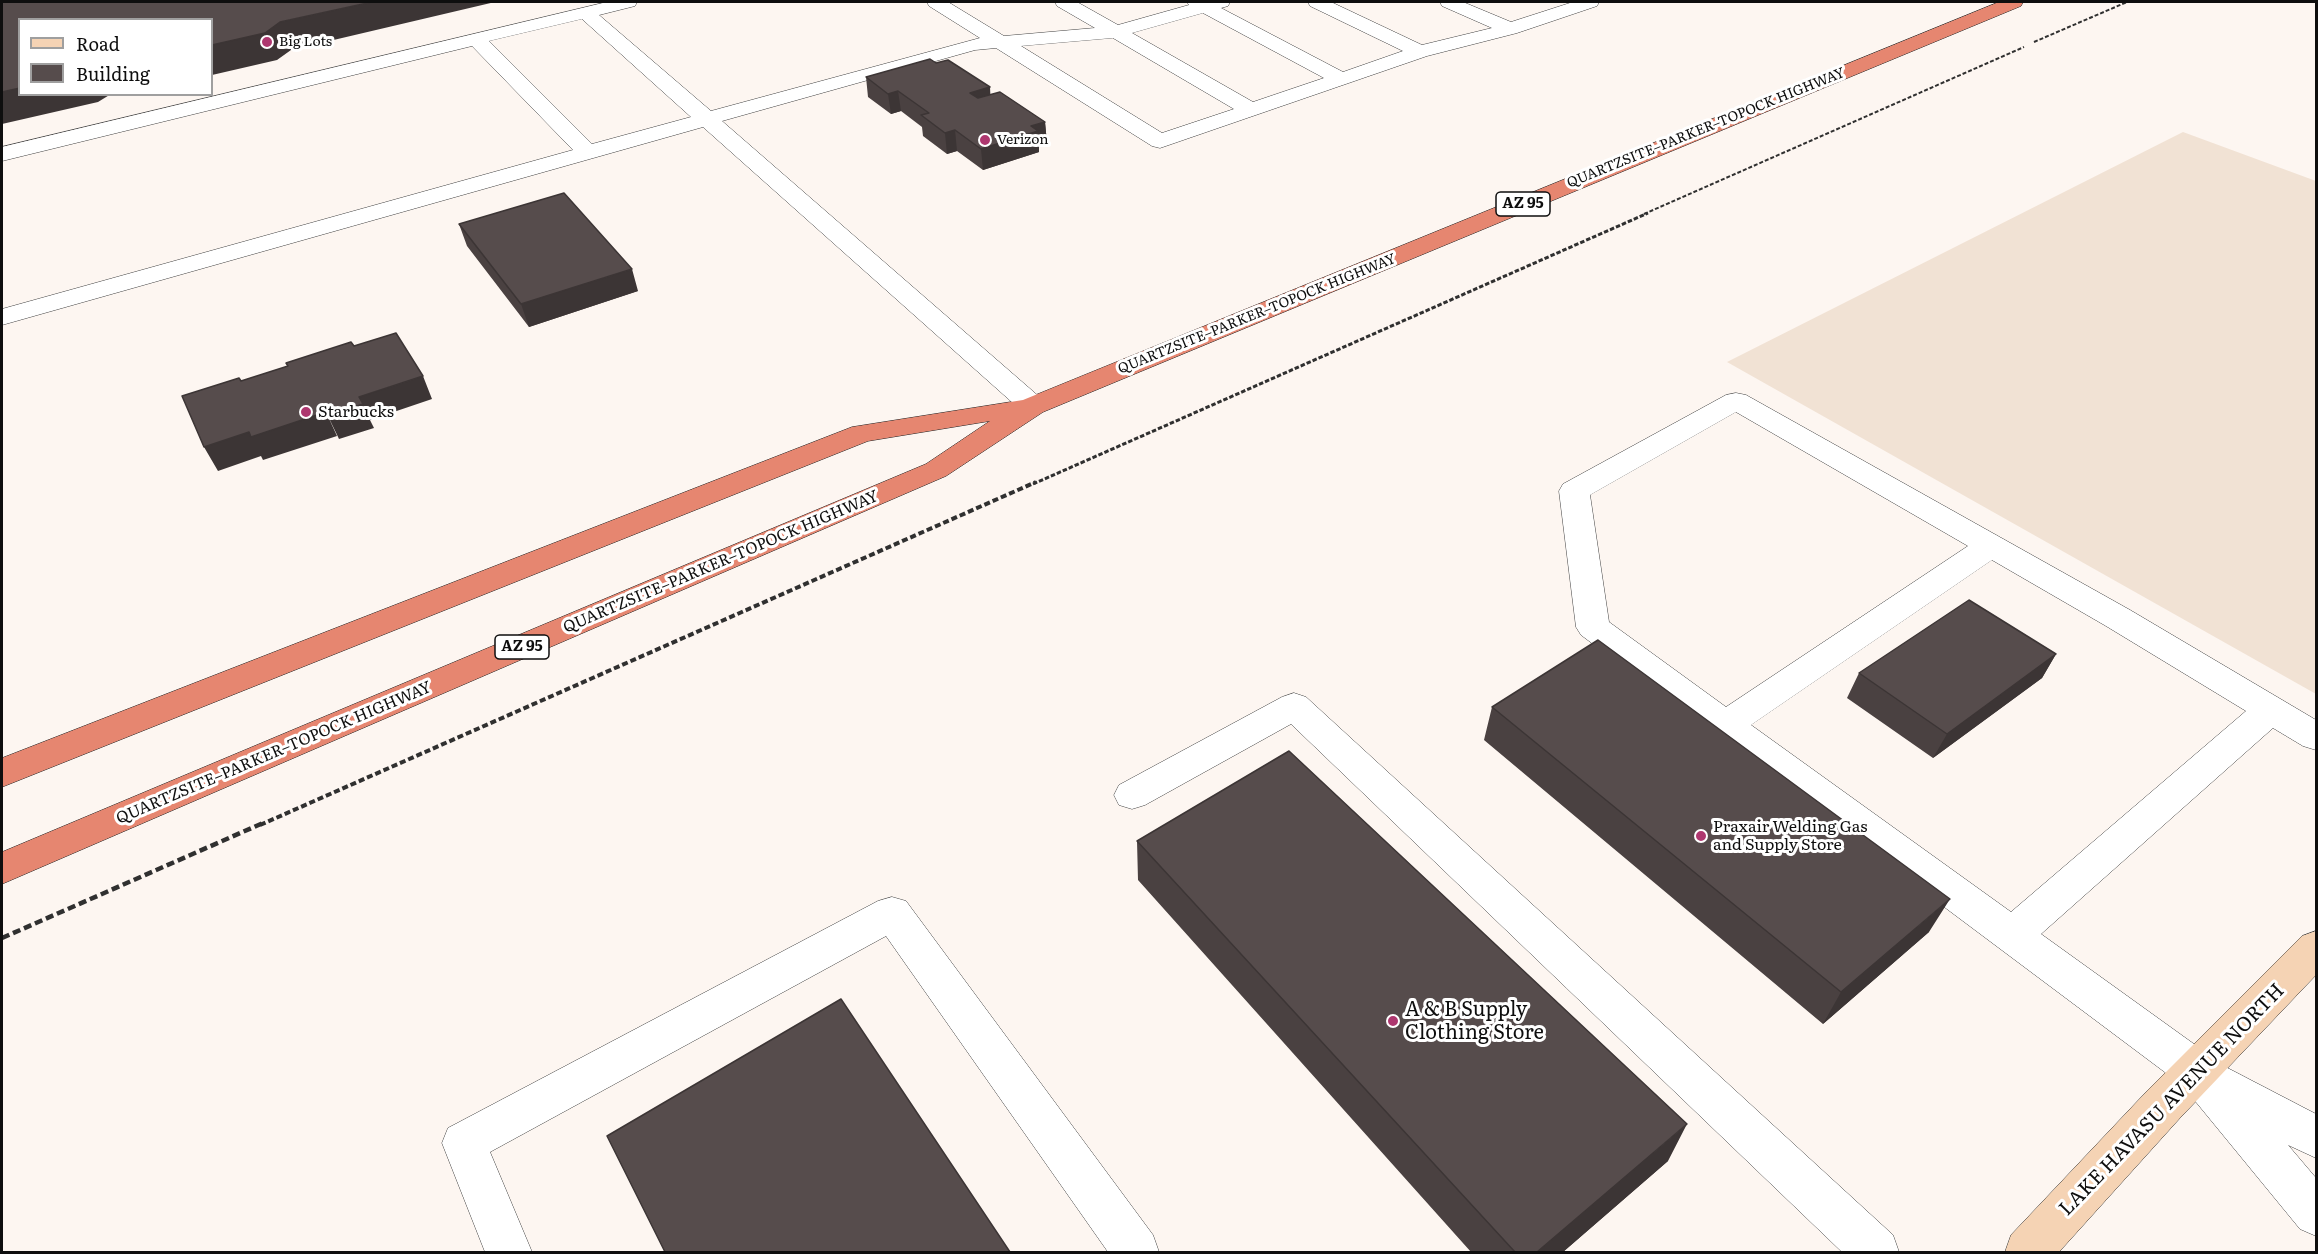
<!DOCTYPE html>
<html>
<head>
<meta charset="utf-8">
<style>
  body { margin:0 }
  #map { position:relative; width:2318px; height:1254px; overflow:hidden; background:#fdf6f1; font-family:Literata,serif }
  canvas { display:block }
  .frame { position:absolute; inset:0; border:3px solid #0e0e0e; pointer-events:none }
  .legend { position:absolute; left:18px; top:18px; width:195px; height:78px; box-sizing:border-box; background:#fff; border:2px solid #9f9f9f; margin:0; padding:8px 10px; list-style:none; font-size:18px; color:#0e0e0e }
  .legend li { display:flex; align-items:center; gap:12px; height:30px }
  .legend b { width:30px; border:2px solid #9f9f9f }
</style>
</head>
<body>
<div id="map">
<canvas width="2318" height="1254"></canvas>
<div class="frame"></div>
<ul class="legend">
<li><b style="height:8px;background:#f5d3b4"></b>Road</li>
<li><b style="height:16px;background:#564c4c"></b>Building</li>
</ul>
</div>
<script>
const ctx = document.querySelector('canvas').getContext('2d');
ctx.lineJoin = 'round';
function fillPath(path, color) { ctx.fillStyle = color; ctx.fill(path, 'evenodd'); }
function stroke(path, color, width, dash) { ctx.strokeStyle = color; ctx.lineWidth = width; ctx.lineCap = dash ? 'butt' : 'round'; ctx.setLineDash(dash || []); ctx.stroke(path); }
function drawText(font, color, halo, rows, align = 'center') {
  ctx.font = font + ' Literata,serif'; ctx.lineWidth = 6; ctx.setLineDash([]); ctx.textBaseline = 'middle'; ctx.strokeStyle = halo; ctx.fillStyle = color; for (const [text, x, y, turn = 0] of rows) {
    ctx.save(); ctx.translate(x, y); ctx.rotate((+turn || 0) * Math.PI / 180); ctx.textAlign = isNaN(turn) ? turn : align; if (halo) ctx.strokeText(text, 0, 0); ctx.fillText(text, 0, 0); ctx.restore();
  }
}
fillPath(new Path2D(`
  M2183,132L2316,181V694L1727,362Z`), '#f1e2d4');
const service = new Path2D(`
  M607,2H637L635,6L599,15L711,111L980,38L929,6L927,2H948L1004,36L1095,28L1057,6L1055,2H1077L1118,25L1189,5L1187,2H1230L1228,6L1221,8L1343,72L1403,51L1310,6L1308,2H1331L1422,45L1492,28L1442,6L1440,2H1463L1511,22L1573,2H1599L1597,6L1517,33L1427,56L1160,148L1152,146L996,48L975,50L722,121L1043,400L1047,406L1043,412L1033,414L1023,412L703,127L2,325V309L573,150L472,46L2,161V147ZM1203,13L1324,78L1253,102L1132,33ZM582,19L691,117L592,144L489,41ZM1113,38L1234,109L1162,133L1021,46Z
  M1736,393L1746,395L2130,610L2316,720V750L2303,746L2273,728L2041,934L2212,1057L2219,1071L2212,1085L2197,1091L2182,1085L1581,635L1576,627L1559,491L1563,484L1726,395ZM1736,412L1968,546L1726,707L1609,622L1590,495ZM1992,560L2106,626L2246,711L2011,912L1751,725Z
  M1294,693L1306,697L1893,1235L1899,1252H1842L1291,724L1145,805L1132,809L1119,805L1114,795L1119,785L1282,697Z
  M892,897L906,901L1153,1235L1159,1252H1108L886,936L490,1152L532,1252H485L442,1143L448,1128L878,901Z`);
const minor = new Path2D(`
  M2197,1051L2212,1057L2216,1062L2316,1114V1158L2288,1145L2316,1178V1236L2300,1229L2182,1085L2175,1071L2182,1057Z`);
const secondary = new Path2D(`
  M2316,931V975L2180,1118L2059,1252H2005L2011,1235L2148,1090L2302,936Z`);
const trunk = new Path2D(`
  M1999,2H2023L2021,6L1043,412L946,476L2,884V852L926,464L990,421L868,441L2,787V758L852,427L1023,400Z`);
stroke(service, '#414141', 1);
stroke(minor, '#414141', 1);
stroke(secondary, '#303030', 1);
stroke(trunk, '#1f1f1f', 1);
stroke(new Path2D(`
  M2034,42L2127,2
  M1644,214L2024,47`), '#303030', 2, [4, 2]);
stroke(new Path2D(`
  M1033,484L1648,213`), '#303030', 3, [4.5, 2]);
stroke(new Path2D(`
  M260,825L1036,482`), '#303030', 4, [6, 3]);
stroke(new Path2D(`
  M2,938L263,823`), '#303030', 4.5, [8, 4]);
fillPath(service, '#fff');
fillPath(minor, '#fff');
fillPath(secondary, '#f5d3b4');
fillPath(trunk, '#e68670');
fillPath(new Path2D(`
  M936,63L990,87V95L1045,122L1047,143L1039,145V152L983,170L957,151L947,154L923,136L922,127L901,111L891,114L868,97L866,77Z
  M459,224L638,291L529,327L467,246Z
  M2056,654L2042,678L1933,758L1847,698L1859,673Z
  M1492,707L1929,932L1823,1024L1484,740Z
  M1137,841L1668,1161L1563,1252H1471L1138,880Z`), '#4a4141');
fillPath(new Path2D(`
  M372,2H495L291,50L277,60L212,75V45L280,22Z
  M990,87L991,108L970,93Z
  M20,88V94H111L98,102L2,124V92Z
  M898,91L901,111L891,114L888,94Z
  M1045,122L1047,143L1039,145V152L983,170L981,149L1031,126Z
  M955,130L957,151L947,154L945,133Z
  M632,269L638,291L529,327L521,304Z
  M423,376L432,399L370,420L374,428L339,439L328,416L359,397Z
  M326,412L337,436L263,460L261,456L218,471L204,447L249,432Z
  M2056,654L2042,678L1933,758L1947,734Z
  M1950,899L1929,932L1823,1024L1841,992Z
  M1687,1124L1668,1161L1563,1252H1537Z`), '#3c3535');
const building = new Path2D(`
  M2,2H372L280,22L265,33L212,45V20H20V88L2,92Z
  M930,59L936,63L948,60L990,87L970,93L978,98L1000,92L1045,122L1031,126L1038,131L981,149L955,130L945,133L921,115L929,113L898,91L888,94L866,77Z
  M564,193L632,269L521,304L459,224Z
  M396,333L423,376L359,397L363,404L328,416L326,412L251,437L249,432L204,447L182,396L239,378L241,381L288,366L286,363L351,342L354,346Z
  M1969,600L2056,654L1947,734L1859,673Z
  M1598,640L1950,899L1841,992L1492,707Z
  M1289,751L1687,1124L1537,1252H1515L1137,841Z
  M841,999L1010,1252H665L607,1136Z`);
fillPath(building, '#564c4c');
stroke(building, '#3c3535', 1.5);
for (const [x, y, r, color] of [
  [267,42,6,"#ae376f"],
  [985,140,6,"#ae376f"],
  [306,412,6,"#ae376f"],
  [1701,836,6,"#ae376f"],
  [1393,1021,6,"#ae376f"]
]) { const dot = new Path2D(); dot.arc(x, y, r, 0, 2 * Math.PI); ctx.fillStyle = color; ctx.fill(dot); stroke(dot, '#fff', 2); }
drawText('14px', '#0e0e0e', '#fff', [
  ["Big Lots",279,42],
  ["Verizon",997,140]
], 'left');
drawText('14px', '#0e0e0e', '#fff', [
  ["QUARTZSITE–PARKER–TOPOCK HIGHWAY",1706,128,-22],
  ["QUARTZSITE–PARKER–TOPOCK HIGHWAY",1257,314,-22]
]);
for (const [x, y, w] of [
  [1523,204,54],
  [522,647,54]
]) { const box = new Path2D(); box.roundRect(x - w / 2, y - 12, w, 24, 4.5); ctx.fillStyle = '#fff'; ctx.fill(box); stroke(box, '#0e0e0e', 1.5); }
drawText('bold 15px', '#0e0e0e', null, [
  ["AZ 95",1523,204],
  ["AZ 95",522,647]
]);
drawText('16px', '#0e0e0e', '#fff', [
  ["Starbucks",318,412],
  ["Praxair Welding Gas",1713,827],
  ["and Supply Store",1713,845]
], 'left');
drawText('16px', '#0e0e0e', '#fff', [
  ["QUARTZSITE–PARKER–TOPOCK HIGHWAY",721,562,-23],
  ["QUARTZSITE–PARKER–TOPOCK HIGHWAY",274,753,-23]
]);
drawText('20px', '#0e0e0e', '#fff', [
  ["A & B Supply",1405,1010],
  ["Clothing Store",1405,1033]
], 'left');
drawText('20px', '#0e0e0e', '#fff', [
  ["LAKE HAVASU AVENUE NORTH",2172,1100,-46]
]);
</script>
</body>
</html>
